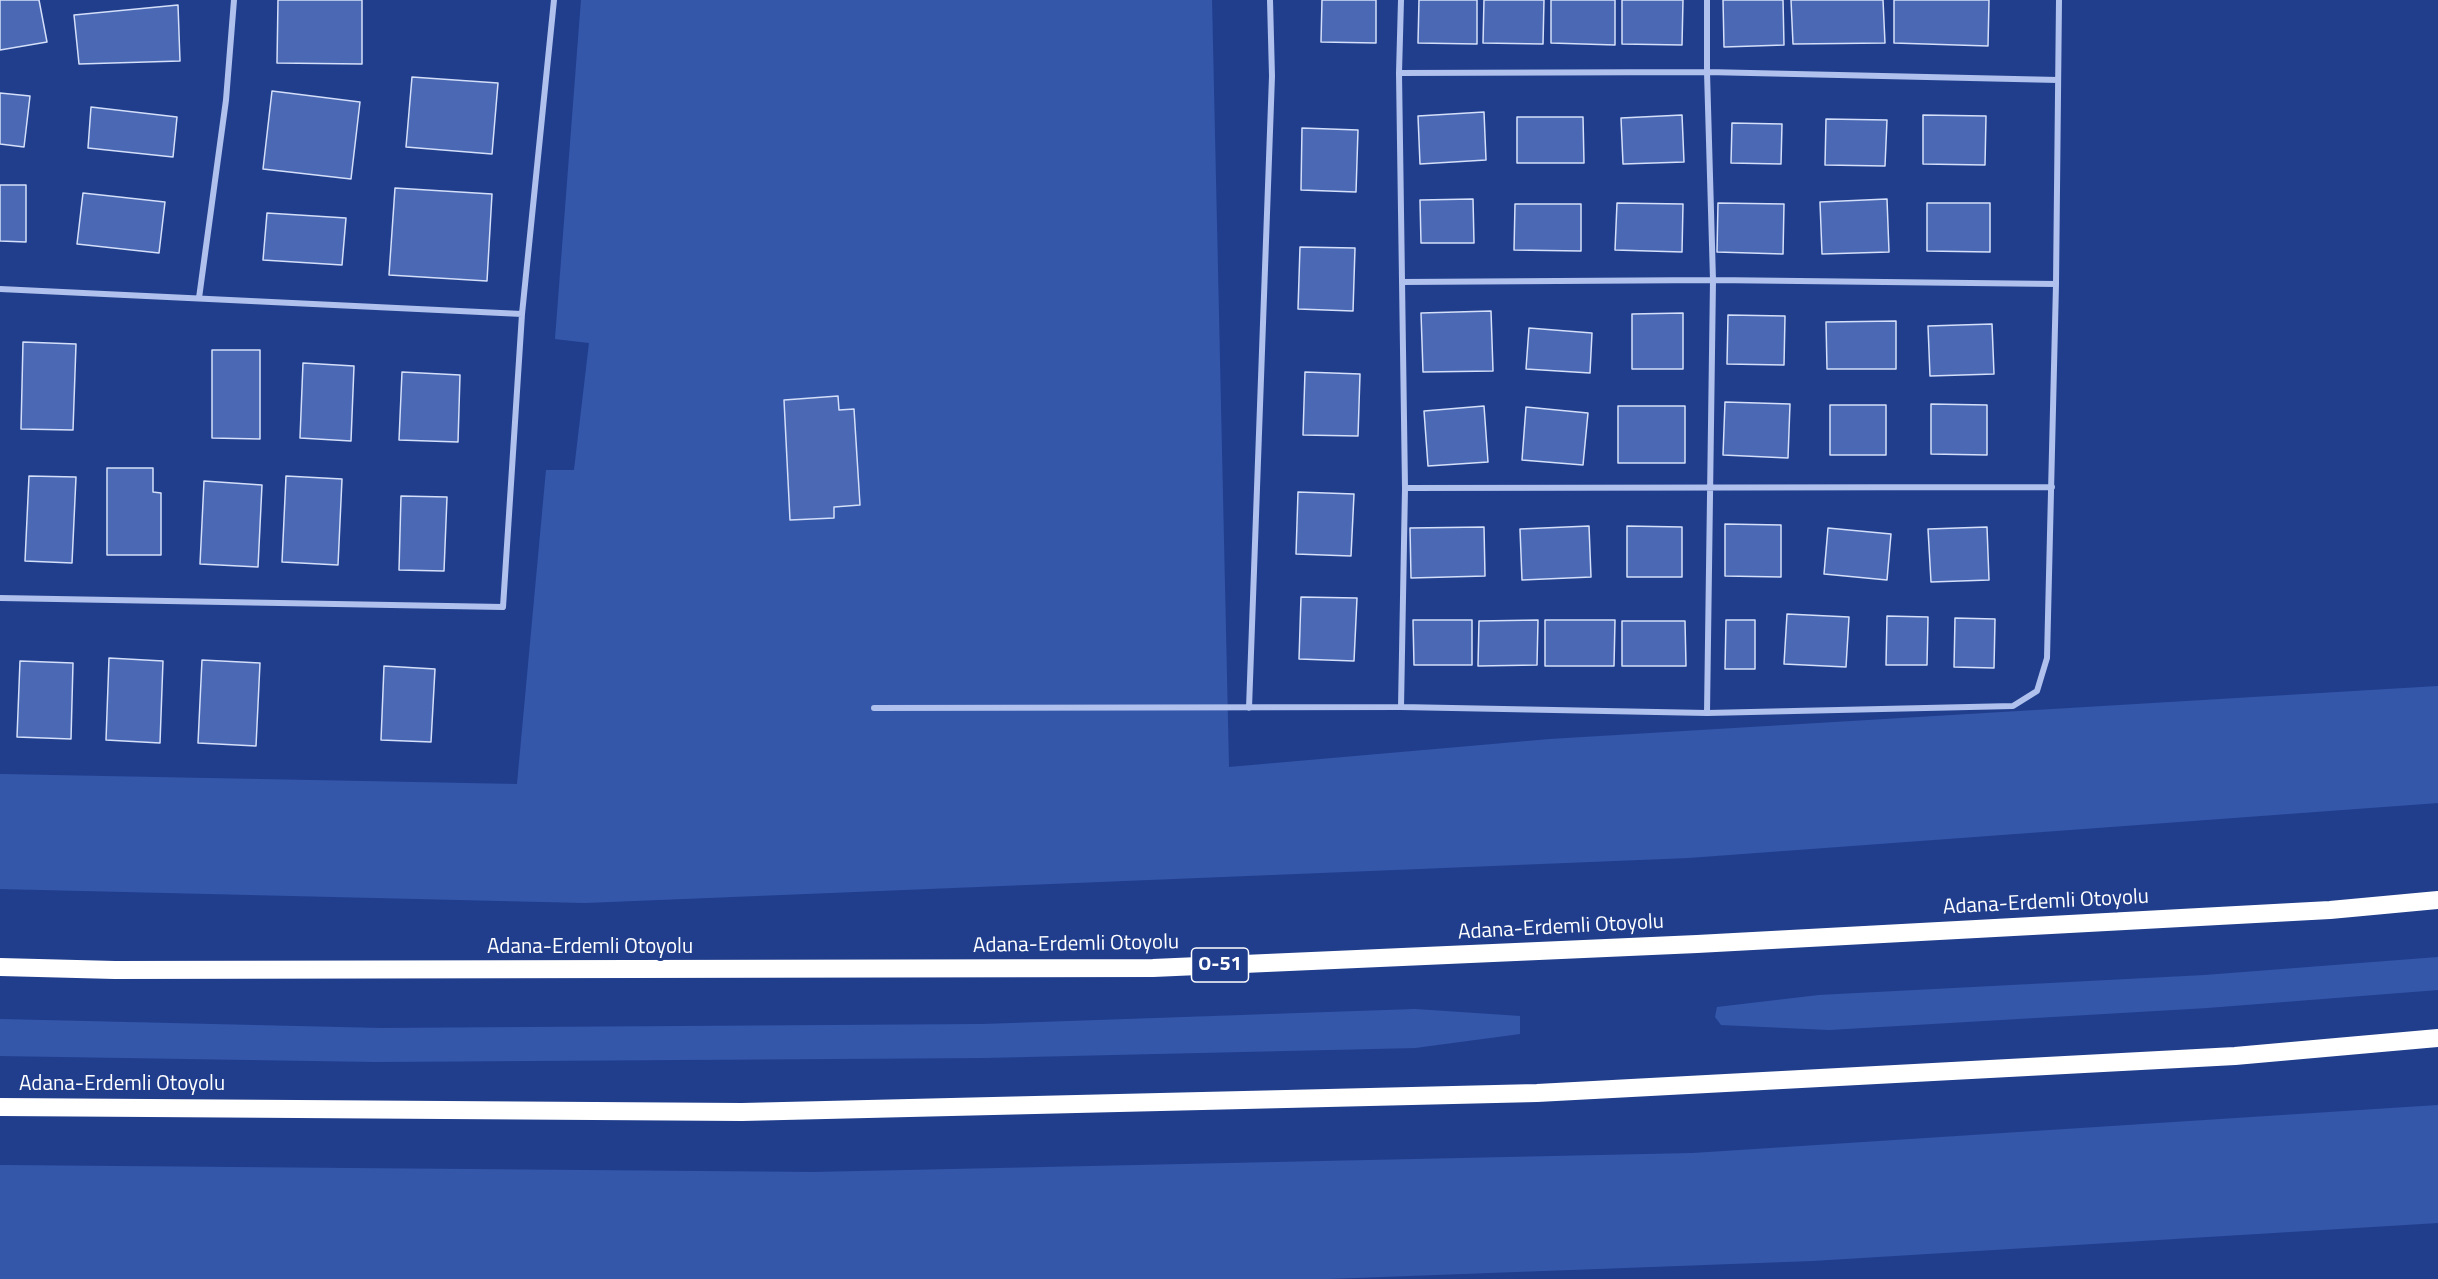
<!DOCTYPE html>
<html>
<head>
<meta charset="utf-8">
<style>
  body { margin:0 }
  canvas { display:block; background:#213e8d }
</style>
</head>
<body>
<canvas width="2438" height="1279"></canvas>
<script>
const ctx = document.querySelector('canvas').getContext('2d');
ctx.lineJoin = 'round';
function fillPath(path, color) { ctx.fillStyle = color; ctx.fill(path, 'evenodd'); }
function stroke(path, color, width, dash) { ctx.strokeStyle = color; ctx.lineWidth = width; ctx.lineCap = dash ? 'butt' : 'round'; ctx.setLineDash(dash || []); ctx.stroke(path); }
function drawText(font, color, halo, rows, align = 'center') {
  ctx.font = font + ' "Titillium Web",sans-serif'; ctx.lineWidth = 6; ctx.setLineDash([]); ctx.textBaseline = 'middle'; ctx.strokeStyle = halo; ctx.fillStyle = color; for (const [text, x, y, turn = 0] of rows) {
    ctx.save(); ctx.translate(x, y); ctx.rotate((+turn || 0) * Math.PI / 180); ctx.textAlign = isNaN(turn) ? turn : align; if (halo) ctx.strokeText(text, 0, 0); ctx.fillText(text, 0, 0); ctx.restore();
  }
}
fillPath(new Path2D(`
  M581,0H1212L1229,767L1550,739L2438,686V803L1688,858L585,903L0,889V774L517,784L546,470H574L589,343L555,339Z
  M2438,957V990L2207,1008L1829,1030L1721,1025L1715,1017L1717,1007L1819,995L2205,975Z
  M1415,1009L1520,1016V1034L1415,1048L983,1058L376,1062L0,1056V1019L381,1028L983,1024Z
  M2438,1105V1223L1812,1261L1328,1279H0V1165L814,1172L1693,1153Z`), '#3557aa');
const building = new Path2D(`
  M0,0H39L47,42L0,50Z
  M278,0H362V64L277,63Z
  M1322,0H1376V43L1321,42Z
  M1419,0H1477V44L1418,43Z
  M1484,0H1544L1543,44L1483,43Z
  M1551,0H1615V45L1551,43Z
  M1622,0H1683L1682,45L1622,44Z
  M1723,0H1783L1784,45L1724,47Z
  M1791,0H1883L1885,43L1793,44Z
  M1894,0H1989L1988,46L1894,43Z
  M178,5L180,61L79,64L74,15Z
  M412,77L498,83L492,154L406,147Z
  M272,91L360,102L351,179L263,169Z
  M0,93L30,96L24,147L0,144Z
  M91,107L177,117L173,157L88,148Z
  M1484,112L1486,160L1420,164L1418,116Z
  M1682,115L1684,162L1623,164L1621,118Z
  M1923,115L1986,116L1985,165L1923,164Z
  M1517,117H1583L1584,163H1517Z
  M1826,119L1887,120L1885,166L1825,165Z
  M1732,123L1782,124L1781,164L1731,163Z
  M1302,128L1358,130L1356,192L1301,190Z
  M0,185H26V242L0,241Z
  M395,188L492,194L487,281L389,275Z
  M83,193L165,202L159,253L77,244Z
  M1473,199L1474,243H1421L1420,200Z
  M1887,199L1889,252L1822,254L1820,202Z
  M1617,203L1683,204L1682,252L1615,250Z
  M1718,203L1784,204L1783,254L1717,252Z
  M1927,203H1990V252L1927,251Z
  M1515,204H1581V251L1514,250Z
  M267,213L346,218L342,265L263,260Z
  M1300,247L1355,248L1353,311L1298,309Z
  M1491,311L1493,371L1423,372L1421,313Z
  M1683,313V369H1632V314Z
  M1728,315L1785,316L1784,365L1727,364Z
  M1896,321V369H1827L1826,322Z
  M1992,324L1994,374L1930,376L1928,326Z
  M1529,328L1592,333L1590,373L1526,369Z
  M23,342L76,344L73,430L21,429Z
  M212,350H260V439L212,438Z
  M303,363L354,366L351,441L300,438Z
  M402,372L460,375L458,442L399,440Z
  M1305,372L1360,374L1358,436L1303,435Z
  M838,396L839,410L854,409L860,505L834,507V518L790,520L784,400Z
  M1725,402L1790,404L1788,458L1723,455Z
  M1931,404L1987,405V455L1931,454Z
  M1830,405H1886V455H1830Z
  M1484,406L1488,462L1428,466L1424,411Z
  M1618,406H1685V463H1618Z
  M1526,407L1588,413L1583,465L1522,460Z
  M107,468H153V492L161,493V555H107Z
  M29,476L76,477L72,563L25,561Z
  M286,476L342,479L338,565L282,562Z
  M204,481L262,485L258,567L200,564Z
  M1298,492L1354,494L1351,556L1296,554Z
  M401,496L447,497L444,571L399,570Z
  M1725,524L1781,525V577L1725,576Z
  M1589,526L1591,577L1522,580L1520,529Z
  M1627,526L1682,527V577H1627Z
  M1484,527L1485,576L1411,578L1410,528Z
  M1987,527L1989,580L1931,582L1928,529Z
  M1828,528L1891,534L1887,580L1824,574Z
  M1301,597L1357,598L1354,661L1299,659Z
  M1787,614L1849,617L1846,667L1784,664Z
  M1887,616L1928,617L1927,665H1886Z
  M1955,618L1995,619L1994,668L1954,667Z
  M1413,620H1472V665H1414Z
  M1538,620L1537,665L1478,666L1479,621Z
  M1545,620H1615L1614,666H1545Z
  M1726,620H1755V669H1725Z
  M1622,621H1685L1686,666H1622Z
  M109,658L163,661L160,743L106,740Z
  M202,660L260,663L256,746L198,743Z
  M20,661L73,663L71,739L17,737Z
  M384,666L435,669L431,742L381,740Z`);
fillPath(building, '#4a68b4');
stroke(building, '#d4dff9', 1.5);
stroke(new Path2D(`
  M1401,0L1399,73L1405,488L1401,707
  M1707,0V72L1713,280L1707,713
  M1399,73L1707,72L2058,80
  M1402,282L1713,280L2056,284
  M0,289L522,314
  M199,298L226,100L234,0
  M1405,488L2052,487
  M0,598L503,607L522,314L554,0
  M874,708L1401,707L1707,713L2013,706L2037,691L2047,658L2056,284L2059,0
  M1249,708L1272,76L1270,0`), '#afc1ec', 6);
stroke(new Path2D(`
  M0,967L115,970L1153,968L1697,944L2330,910L2438,900
  M0,1107L742,1112L1537,1093L2235,1056L2438,1038`), '#fff', 18);
for (const [x, y, w] of [
  [1220,965,57]
]) { const box = new Path2D(); box.roundRect(x - w / 2, y - 17, w, 34, 4.5); ctx.fillStyle = '#213e8d'; ctx.fill(box); stroke(box, '#fff', 1.5); }
drawText('bold 20px', '#fff', null, [
  ["O-51",1220,965]
]);
drawText('21px', '#fff', '#213e8d', [
  ["Adana-Erdemli Otoyolu",2046,903,-3],
  ["Adana-Erdemli Otoyolu",1561,928,-3],
  ["Adana-Erdemli Otoyolu",1076,945,-1],
  ["Adana-Erdemli Otoyolu",590,948],
  ["Adana-Erdemli Otoyolu",122,1085]
]);
</script>
</body>
</html>
